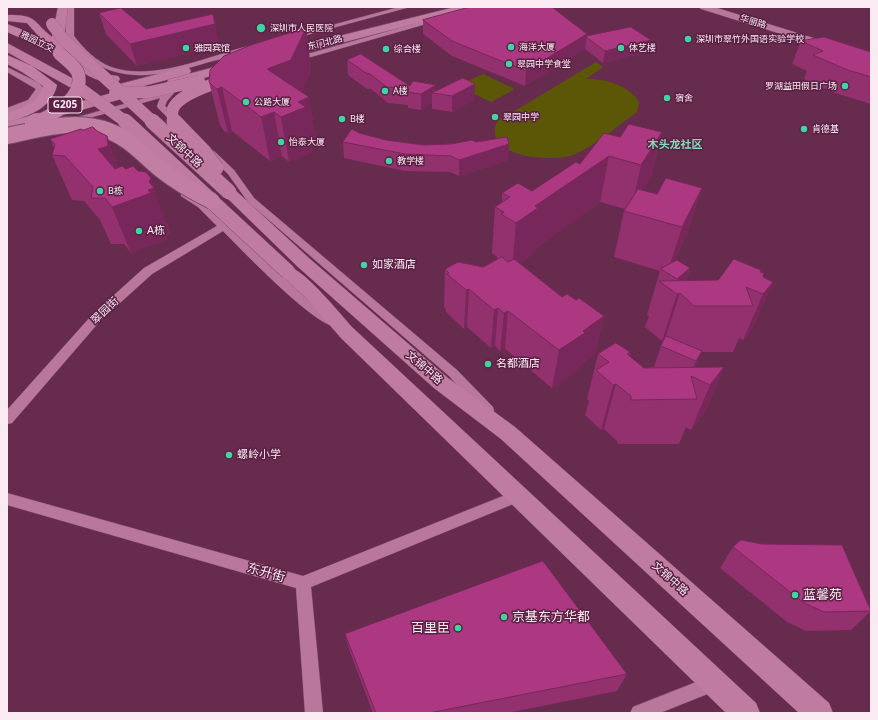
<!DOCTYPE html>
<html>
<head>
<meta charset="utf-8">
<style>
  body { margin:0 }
  #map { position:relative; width:878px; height:720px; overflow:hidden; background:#672b4e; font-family:"Noto Sans",sans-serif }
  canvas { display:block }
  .frame { position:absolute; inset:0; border:8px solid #faebf2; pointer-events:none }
</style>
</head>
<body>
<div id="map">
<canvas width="878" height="720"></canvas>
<div class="frame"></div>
</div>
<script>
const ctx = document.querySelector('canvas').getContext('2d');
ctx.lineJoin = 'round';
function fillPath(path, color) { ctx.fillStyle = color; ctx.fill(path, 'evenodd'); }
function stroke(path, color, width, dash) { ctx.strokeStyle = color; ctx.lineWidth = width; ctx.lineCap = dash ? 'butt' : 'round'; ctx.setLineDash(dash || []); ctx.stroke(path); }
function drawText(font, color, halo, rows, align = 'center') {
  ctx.font = font + ' "Noto Sans","Noto Sans SC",sans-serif'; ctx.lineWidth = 3; ctx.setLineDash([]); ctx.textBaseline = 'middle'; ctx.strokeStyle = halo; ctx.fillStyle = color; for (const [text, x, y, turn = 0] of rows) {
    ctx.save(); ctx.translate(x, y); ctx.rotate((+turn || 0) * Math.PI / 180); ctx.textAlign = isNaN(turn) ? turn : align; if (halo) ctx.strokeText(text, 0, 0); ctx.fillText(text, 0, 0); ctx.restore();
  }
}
fillPath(new Path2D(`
  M596,62L603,67L586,79C603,78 630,85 639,102L637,112C617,126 592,149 570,156C552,161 495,158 495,132C495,128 495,124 498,121Z
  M483,74L515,89L491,102L457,86Z`), '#5b5707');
const street = new Path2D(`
  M68,7H74V36C83,48 97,62 111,67C153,82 208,56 249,46L253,48C245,55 220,59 209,62C166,75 118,87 82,53C77,49 67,41 66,35C65,26 67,16 68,7Z
  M399,7H410L292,39L288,37Z
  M438,17L441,19L440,20L297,61L290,59Z
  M7,67L39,83L44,89L34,103L7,114V108L28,100L36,89L7,72Z
  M170,91L174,93L167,101L165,106L181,121V125H175L158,108L157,106L160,98L68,124L64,121Z
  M211,150L214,151L234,170L254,198L457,370L493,407L494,411L493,415L488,416L483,415L449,376L248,202L228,174L208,155V151Z
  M184,191L204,203L310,302L337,320L339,323L337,326C319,331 239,247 223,231L152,274L100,321L12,423L7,424V410L92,315L144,268L217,226L198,207L181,196V192Z
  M518,490L523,492L525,496L523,500L311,587L323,713H305L296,588L7,505V493L303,576Z
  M714,675L720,677L722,683L720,689L660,713H630L633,707Z`);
const secondary = new Path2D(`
  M699,7H714L871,56V62L701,9Z`);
const primary = new Path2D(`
  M58,7H68L64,38L69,49L94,69L104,74L118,76L120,79L118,82C90,89 44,43 27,23L7,21V15C38,15 31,20 52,37Z
  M455,7H473L472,9L283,58L277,54L279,51Z
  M7,43L81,83L83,86L77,90L73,89L7,52Z
  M234,62L240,66L238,69L173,86L167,82L169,79Z
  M185,67L189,68L191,71L189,74L136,88L141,91L140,94L7,130V122L119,91L114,88L116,85Z
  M229,187L234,189L310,259L448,378L515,427L829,703L833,713H799L501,439L434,388L298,267L224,195L221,192L224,189Z
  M288,266C307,272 339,313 353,328L756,703L760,713H726L341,338L306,298L282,276L280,272L282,268Z`);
const highway = new Path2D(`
  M7,24L42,37L66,53L59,57L32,43L7,32Z
  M7,55L32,66L57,85C52,108 28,117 7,122V113C21,108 39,103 43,86L22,72L7,64Z`);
stroke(street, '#7b4d69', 1);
stroke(secondary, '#7b4d69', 1);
stroke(primary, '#7b4d69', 1);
stroke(highway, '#7b4d69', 1);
fillPath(street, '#ba779c');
fillPath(secondary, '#ba779c');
fillPath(primary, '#bf7ba0');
fillPath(highway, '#c27ea3');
const primaryBridgeFar1 = new Path2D(`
  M52,24L63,39L153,122
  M77,86L126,122
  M115,93L150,92L199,81
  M175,122C174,120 172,116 172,113C173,94 220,82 235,77`);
const primaryBridge = new Path2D(`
  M125,121L288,272
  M152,121L229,192
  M174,121L204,152L216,168`);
const highwayBridgeFar1 = new Path2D(`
  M35,122C53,116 85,97 78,73C75,65 65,59 59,53`);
const highwayBridge = new Path2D(`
  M33,123L37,121
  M7,136C40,129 76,118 109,131C130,139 144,156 160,169C176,182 194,192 212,201`);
stroke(primaryBridgeFar1, '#7b4d69', 12, []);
stroke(primaryBridge, '#7b4d69', 16, []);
stroke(highwayBridgeFar1, '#7b4d69', 14, []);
stroke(highwayBridge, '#7b4d69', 18, []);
stroke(primaryBridgeFar1, '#bf7ba0', 12);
stroke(primaryBridge, '#bf7ba0', 15);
stroke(highwayBridgeFar1, '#c27ea3', 13);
stroke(highwayBridge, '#c27ea3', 16);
fillPath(new Path2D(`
  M99,13L146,29L220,45L137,66L106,34Z
  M423,20L587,34V36L648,52L603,63L585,49L525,86L452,56L423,34Z
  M306,28L311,70L302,92L309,97L316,141L311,143L312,152L289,162L282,156L270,161L232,131L228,133L224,131L220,125L209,82Z
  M801,41L871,52V104L835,93L804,79L807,71L792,64Z
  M347,60L410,86L474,100L452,112L432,109V103L421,110L408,108V105L388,103L371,89H367L348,75Z
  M662,132L651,177L643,190L657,194L702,188L687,234L673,262L690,268L686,281L718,280L761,270L760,272L763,277L773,282L752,329L743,340L739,338L733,352H701L695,367H724L705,412L691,430L686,427L679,444H618L617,441L604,429L601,430L585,415L589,401L587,399L598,354L630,352L629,356L644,368L654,367L661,346L664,339L662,341L645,327L649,316L647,315L660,271L614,257L624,211L625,209L600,202L533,250V254L520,263L562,297L576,300L604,316L595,354L578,366L577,371L552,388L505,349L500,351L495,346L491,348L467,327L464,329L446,312V309L444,307L445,269L483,267L497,260V257L492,253L495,207L502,203V193L532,191L580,164L620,137Z
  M359,133L386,140L423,145L476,142L509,144L507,160L459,176L450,172L405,171L344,158L343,142Z
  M50,139L119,167L167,224L170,234L165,235L167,239L131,253L124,244H111L100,220L84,201L72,200L52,155L54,148Z
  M733,547L871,611L851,630L806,631L787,622L720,568Z
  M345,634L627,674L617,691L507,713H373L350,652Z`), '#93306e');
fillPath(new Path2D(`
  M215,24L220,45L137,66L130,44Z
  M306,28L311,70L298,101L309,97L316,141L311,143L312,152L289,162L281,117L267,69Z
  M587,34L585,49L525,86L526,71Z
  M651,40L648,52L603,63L605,51Z
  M475,84L474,100L452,112V96Z
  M436,85V93H432V103L421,110V94Z
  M222,87L232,131L228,133L217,89Z
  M274,112L282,156L270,161L261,117Z
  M662,132L651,177L631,211L641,165Z
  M107,136L124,181L98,149Z
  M509,144L507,160L459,176V160Z
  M609,156L600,202L533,250V254L512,269L516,223L535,206Z
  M151,178L170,234L165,235L167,239L131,253L112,207L148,190L149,182Z
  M702,188L687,234L667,274L682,227Z
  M690,268L681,294L680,293L665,339L662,341L677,294L673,291L677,279Z
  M773,282L752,329L743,340L763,294Z
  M469,289L467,327L464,329L466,290Z
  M498,308L495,346L491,348L494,310Z
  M508,311L505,349L500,351L504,313Z
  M604,316L595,354L578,366L577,371L552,388L559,350L583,331Z
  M702,351L692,376H691L681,400L696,361Z
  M724,367L705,412L691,430L710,385Z
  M616,384L604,429L601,430L613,385Z`), '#78275a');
const building = new Path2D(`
  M470,7H552L587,34L526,71L452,41L423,20Z
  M121,8L146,29L213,14L215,24L130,44L99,13Z
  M631,27L651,40L605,51L586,37L587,36Z
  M306,28L291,60L267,69L309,97L298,102L306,107L281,117L274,112L261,117L222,87L217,89L214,87L209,82L210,70L224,56L251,45Z
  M824,37L871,52V77L845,69L813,55L823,51L801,41Z
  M361,54L410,86L413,81L436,85L421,94L407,92L409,89L387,87L370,74L366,73L347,60Z
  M463,78L475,84L452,96L432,93Z
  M629,124L662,132L641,165L609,156L535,206L538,208L516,223L501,214L504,212L495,207L510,197L502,193L518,183L532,191L576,162L580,164L604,133L620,137Z
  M93,127L97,131L107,136L108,146L98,149L115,169L122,166L126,169L133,166L138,171L146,172L151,178L149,182L154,188L148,190L151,193L112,207L105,198H91L93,187L65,156L52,155L55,145L50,139L81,129L83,130Z
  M352,129L359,133L386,140L423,145L451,144L472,140L476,142L507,137L509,144L459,160L451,156L405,154L343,142Z
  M666,178L702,188L682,227L624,211L638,189L657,194Z
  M502,257L508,262L514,259L562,297L567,294L576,300L579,298L604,316L583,331L585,333L559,350L508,311L504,313L498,308L494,310L469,289L466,290L447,274L449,273L445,269L458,262L483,267Z
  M734,259L761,270L760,272L764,273L763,277L773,282L763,294L746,287L753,306H694L680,293L677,294L659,281L718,280Z
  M677,260L690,268L677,279L661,269Z
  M666,336L702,351L696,361L661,346Z
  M616,343L630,352L627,354L644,368L724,367L710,385L691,376L697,399L631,400V396L616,384L613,385L596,370L609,362L598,354Z
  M741,540L762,544L842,545L871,611L824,612L804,603L733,547Z
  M543,561L627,674L429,713H376L345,634Z`);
fillPath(building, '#ab3880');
stroke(building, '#78275a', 1);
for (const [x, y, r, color] of [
  [261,28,5,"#3fd4a2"],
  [688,39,4,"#3fd4a2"],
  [511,47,4,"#3fd4a2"],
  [186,48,4,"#3fd4a2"],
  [621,48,4,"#3fd4a2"],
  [386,49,4,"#3fd4a2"],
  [509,64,4,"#3fd4a2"],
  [845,86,4,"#3fd4a2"],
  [385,91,4,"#3fd4a2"],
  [667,98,4,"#3fd4a2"],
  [246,102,4,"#3fd4a2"],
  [495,117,4,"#3fd4a2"],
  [342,119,4,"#3fd4a2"],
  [804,129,4,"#3fd4a2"],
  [281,142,4,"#3fd4a2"],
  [389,161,4,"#3fd4a2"],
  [100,191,4,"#3fd4a2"],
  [139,231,4,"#3fd4a2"],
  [364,265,4,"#3fd4a2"],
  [488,364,4,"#3fd4a2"],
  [229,455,4,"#3fd4a2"],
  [795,595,4,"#3fd4a2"],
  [504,617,4,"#3fd4a2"],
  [458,628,4,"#3fd4a2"]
]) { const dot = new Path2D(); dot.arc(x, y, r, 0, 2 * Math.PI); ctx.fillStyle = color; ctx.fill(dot); stroke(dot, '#5b2044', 1.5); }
drawText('9px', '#faebf2', '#5b2044', [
  ["华丽路",753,22,17],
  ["雅园立交",37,42,26],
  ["东门北路",325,43,-14]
]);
drawText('9px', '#faebf2', '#5b2044', [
  ["深圳市人民医院",270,28],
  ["深圳市翠竹外国语实验学校",696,39],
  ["海洋大厦",519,47],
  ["雅园宾馆",194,48],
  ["体艺楼",629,48],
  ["综合楼",394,49],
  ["翠园中学食堂",517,64],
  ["罗湖益田假日广场",837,86,"right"],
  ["A楼",393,91],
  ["宿舍",675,98],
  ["公路大厦",254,102],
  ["翠园中学",503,117],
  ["B楼",350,119],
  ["肯德基",812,129],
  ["怡泰大厦",289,142],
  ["教学楼",397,161],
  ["B栋",108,191]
], 'left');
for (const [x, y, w] of [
  [65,105,34]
]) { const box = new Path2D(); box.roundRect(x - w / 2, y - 8, w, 16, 3); ctx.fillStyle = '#5b2044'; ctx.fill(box); stroke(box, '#faebf2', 1); }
drawText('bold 10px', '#faebf2', null, [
  ["G205",65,105]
]);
drawText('bold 11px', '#83dbb7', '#5b2044', [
  ["木头龙社区",675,145]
]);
drawText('11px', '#faebf2', '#5b2044', [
  ["文锦中路",184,151,43],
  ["翠园街",105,311,-44],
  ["文锦中路",424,368,41],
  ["文锦中路",670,579,42]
]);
drawText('11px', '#faebf2', '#5b2044', [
  ["A栋",147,231],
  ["如家酒店",372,265],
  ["名都酒店",496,364],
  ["螺岭小学",237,455]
], 'left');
drawText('13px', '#faebf2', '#5b2044', [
  ["东升街",266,573,16]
]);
drawText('13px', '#faebf2', '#5b2044', [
  ["蓝馨苑",803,595],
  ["京基东方华都",512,617],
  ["百里臣",450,628,"right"]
], 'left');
</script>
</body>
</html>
